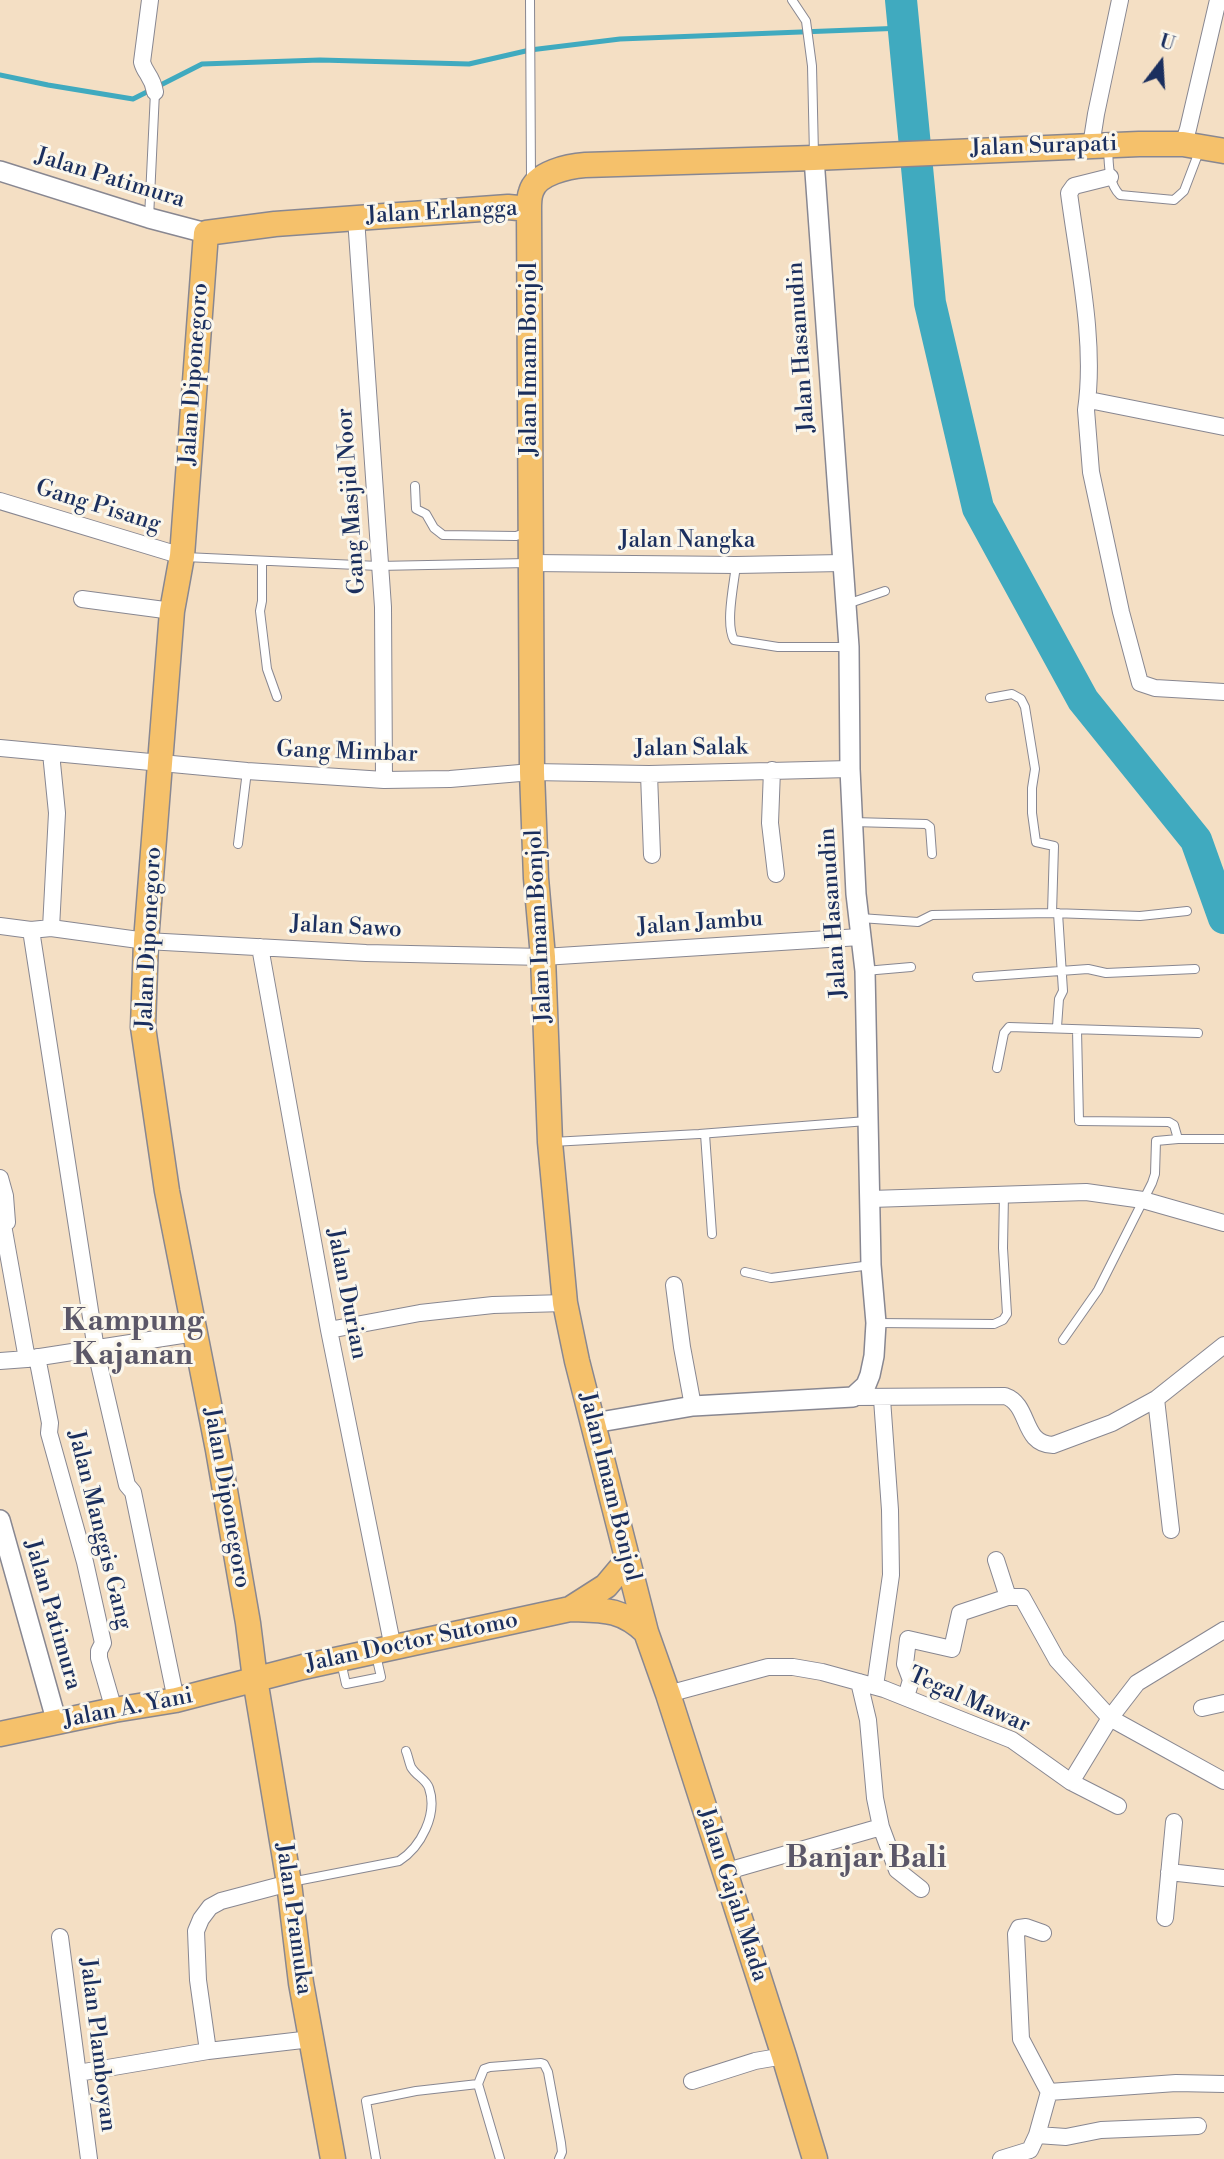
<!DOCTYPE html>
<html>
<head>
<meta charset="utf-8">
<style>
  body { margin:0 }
  #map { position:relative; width:1224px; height:2159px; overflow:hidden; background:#f4dfc4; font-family:"Libre Bodoni",serif }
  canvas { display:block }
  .north { position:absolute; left:1126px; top:28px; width:70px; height:70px; -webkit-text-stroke:5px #fbf7ec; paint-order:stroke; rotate:17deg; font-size:19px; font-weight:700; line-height:28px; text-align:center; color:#1b2f5e }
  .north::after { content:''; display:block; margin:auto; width:24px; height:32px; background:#1b2f5e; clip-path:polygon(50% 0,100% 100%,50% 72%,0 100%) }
</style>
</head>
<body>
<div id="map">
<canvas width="1224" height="2159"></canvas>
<div class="north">U</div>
</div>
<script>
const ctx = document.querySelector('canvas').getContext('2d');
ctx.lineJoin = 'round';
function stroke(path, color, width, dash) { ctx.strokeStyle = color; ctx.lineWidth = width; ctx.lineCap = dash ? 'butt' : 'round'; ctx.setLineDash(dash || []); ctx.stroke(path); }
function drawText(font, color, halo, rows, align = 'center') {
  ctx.font = font + ' "Libre Bodoni",serif'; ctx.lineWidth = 6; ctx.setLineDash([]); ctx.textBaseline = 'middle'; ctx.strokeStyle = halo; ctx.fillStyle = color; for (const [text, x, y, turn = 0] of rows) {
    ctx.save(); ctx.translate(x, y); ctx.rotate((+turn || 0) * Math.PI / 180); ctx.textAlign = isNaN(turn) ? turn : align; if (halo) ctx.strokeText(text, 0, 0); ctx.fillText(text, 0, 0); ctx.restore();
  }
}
stroke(new Path2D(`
  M0,75L48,85L133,99L202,64L320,60L469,64L530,50L620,39L904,28`), '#40aabf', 5);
stroke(new Path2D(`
  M901,0L930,303L978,508L1083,700L1196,840L1224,918`), '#40aabf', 32);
const service = new Path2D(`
  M530,0L531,179
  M792,0L806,21L812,66L814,155
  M1108,149C1109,164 1108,183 1120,195L1174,200L1184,191L1200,149
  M149,218L155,92
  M415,486L416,509L426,514L434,528L443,535L516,536L528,532
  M185,557L378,566L528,563
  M262,561V601L260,611L267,669L277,697
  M736,565C734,584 725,624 734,640L778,647H849
  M847,604L885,591
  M990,698L1012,694L1021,699L1025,707L1035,769L1032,788V813L1036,842L1054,846L1052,913
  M853,822L926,824L930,827L932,854
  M238,844L247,771
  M860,918L918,922L932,915L1052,913L1140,916L1187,911
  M865,971L911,967
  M977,977L1088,969L1106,973L1195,969
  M1057,1027L1059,999L1063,991L1058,913
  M1077,1030L1079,1121L1169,1122L1174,1125L1178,1139
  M997,1068L1004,1033L1009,1027L1198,1033
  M705,1134L712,1234
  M552,1142L699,1134L867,1121
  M745,1272L771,1278L871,1265
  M876,1323L994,1324L1003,1320L1007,1314L1003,1248L1004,1194
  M1063,1340L1098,1290L1152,1183L1155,1174L1156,1141L1178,1139H1224
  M341,1662L346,1684L381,1677L376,1655
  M291,1882L399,1861C421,1847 438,1814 429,1788C426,1779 416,1776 411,1767C409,1762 408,1756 406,1751
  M478,2084L500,2159
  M376,2159L366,2101L416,2091L478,2084L484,2069L490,2067L541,2063L544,2064L548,2072L561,2143L562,2152L559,2159`);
const minor = new Path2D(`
  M150,0L142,62C145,74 152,75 155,92
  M1183,144L1188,129L1218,0
  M1091,146L1096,114L1120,0
  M1110,177L1074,186L1069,193C1078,262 1096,342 1086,410L1091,472L1121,612L1140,683L1155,688L1224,692
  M356,218L383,607L384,780
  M1089,400L1224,427
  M0,501L182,556
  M531,563L736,565L842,563
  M82,599L172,611
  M0,748L247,771L384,780L450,779L532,772L649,774L850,769
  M772,770L770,823L776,874
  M649,774L652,855
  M0,926L31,930L51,928L146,941L366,953L543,957L860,937
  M51,928L57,813L51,753
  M31,930L97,1356L127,1485L133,1492L176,1700
  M260,947L329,1330L393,1648
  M0,1178L5,1196L7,1222L3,1225L27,1359
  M871,1199L1086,1192L1143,1200L1224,1223
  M674,1285L682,1347L693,1406
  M329,1330L420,1313L493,1305L565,1303
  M37,1357L50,1423L49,1433L85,1562L103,1643L99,1651V1658L114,1710
  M0,1361L27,1359L195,1333
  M853,1397L1005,1396C1031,1405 1021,1444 1053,1445L1112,1423L1156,1399L1224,1345
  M1156,1399L1171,1530
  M996,1560L1008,1597H1022L1057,1660L1110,1718L1224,1781
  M859,1682L868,1720L875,1798L881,1827L897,1870L921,1889
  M875,1686L891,1575L890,1510L882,1399
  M668,1694L768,1667H793L822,1672L884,1689L1012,1740L1071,1782L1118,1806
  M906,1697L911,1680L905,1664L908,1639L952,1649L960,1613L1008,1597
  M1202,1708L1224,1703
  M1071,1782L1110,1718L1137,1683L1224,1630
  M724,1872L881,1827
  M1169,1872L1224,1878
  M1165,1918L1174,1822
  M1043,1933L1026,1927L1019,1928L1016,1934L1021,2039L1049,2092
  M60,1937L89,2159
  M208,2051L198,1980L196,1931L201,1919L210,1907L221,1901L289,1883
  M78,2073L208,2051L311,2039
  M692,2081L755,2061L784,2056
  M1049,2092L1176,2083L1224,2084
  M1037,2135L1066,2137L1101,2130L1198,2126
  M1001,2159L1030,2150L1037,2135L1049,2092`);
const tertiary = new Path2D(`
  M0,171L149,218L206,233
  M594,1423L693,1406L853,1397L866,1385L870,1375L874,1356L876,1323L871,1265L865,971L856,894L850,769L849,647L814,158
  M0,1520L57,1723`);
const trunk = new Path2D(`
  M570,1609C602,1610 621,1608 646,1632
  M0,1734L114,1710L176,1700L303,1667L570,1609L606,1586L627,1561
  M333,2159L301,1983L289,1883L255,1679L248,1623L218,1450L167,1191L143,1027L146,941L172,611L182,556L206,233L275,224L508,207L529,209
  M815,2159L784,2056L668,1694L646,1632L577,1361L565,1303L550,1142L543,957L536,878L532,772L529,209C529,204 529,197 531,192C536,173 569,166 585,165L814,158L1139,144H1183L1224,151`);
stroke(service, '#888791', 10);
stroke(minor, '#888791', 18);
stroke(tertiary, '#888791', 22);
stroke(trunk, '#888791', 27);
stroke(service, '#fff', 8);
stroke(minor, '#fff', 16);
stroke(tertiary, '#fff', 19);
stroke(trunk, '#f5c16b', 24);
drawText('23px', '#1b2f5e', '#fbf7ec', [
  ["Jalan Surapati",1044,147,-2],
  ["Jalan Patimura",110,179,17],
  ["Jalan Erlangga",442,213,-3],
  ["Jalan Hasanudin",802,347,-94],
  ["Jalan Imam Bonjol",530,359,-90],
  ["Jalan Diponegoro",195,374,-86],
  ["Gang Masjid Noor",352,501,-94],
  ["Gang Pisang",98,507,17],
  ["Jalan Nangka",687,541],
  ["Jalan Salak",691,749,-1],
  ["Gang Mimbar",347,753,2],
  ["Jalan Hasanudin",834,913,-94],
  ["Jalan Jambu",700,924,-4],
  ["Jalan Imam Bonjol",540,926,-93],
  ["Jalan Sawo",346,928,3],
  ["Jalan Diponegoro",150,938,-87],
  ["Jalan Durian",346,1294,79],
  ["Jalan Imam Bonjol",609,1487,76],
  ["Jalan Diponegoro",226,1498,80],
  ["Jalan Manggis Gang",99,1530,76],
  ["Jalan Patimura",52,1615,74],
  ["Jalan Doctor Sutomo",412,1643,-12],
  ["Tegal Mawar",969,1701,24],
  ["Jalan A. Yani",128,1709,-11],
  ["Jalan Gajah Mada",732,1895,72],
  ["Jalan Pramuka",293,1919,82],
  ["Jalan Plamboyan",97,2045,83]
]);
drawText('bold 30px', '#5b5768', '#fbf7ec', [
  ["Kampung",133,1323],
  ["Kajanan",133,1357],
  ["Banjar Bali",866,1860]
]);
</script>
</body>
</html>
